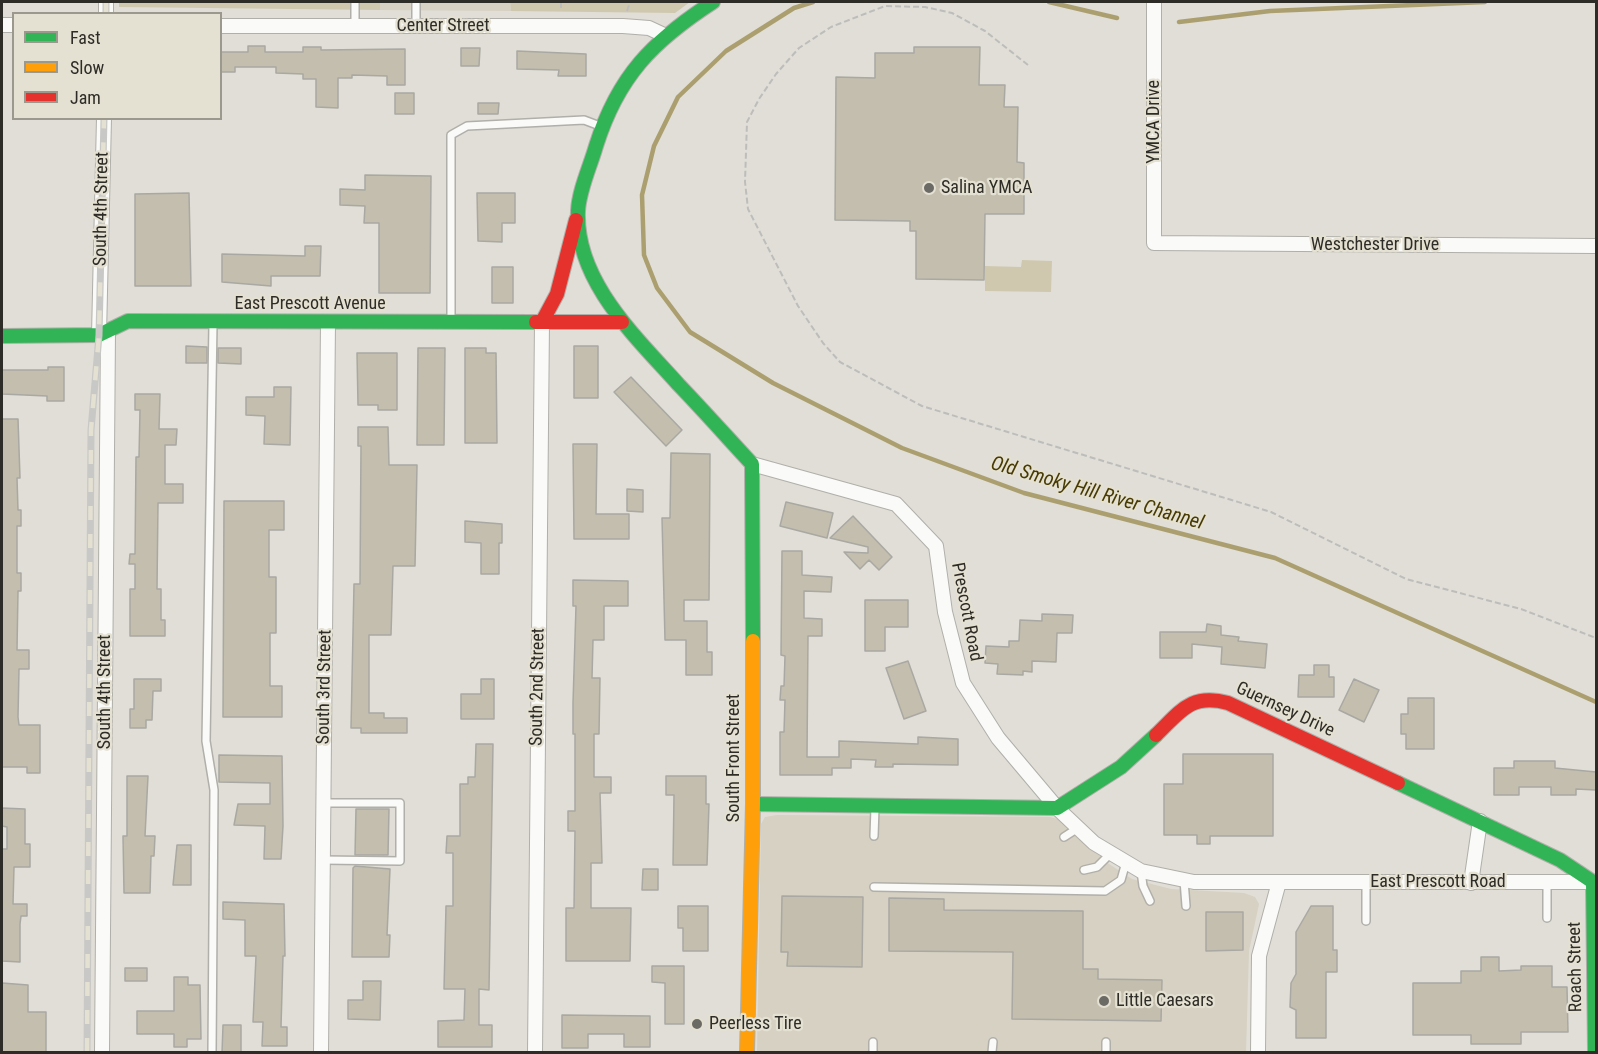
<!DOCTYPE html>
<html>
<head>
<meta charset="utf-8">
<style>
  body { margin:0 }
  #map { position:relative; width:1598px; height:1054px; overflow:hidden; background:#e0ded6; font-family:"Roboto Condensed",sans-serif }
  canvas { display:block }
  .frame { position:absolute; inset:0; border:3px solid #2d2c26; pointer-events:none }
  .legend { position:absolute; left:12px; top:12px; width:210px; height:108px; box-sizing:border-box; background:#e4e0d2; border:2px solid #9b988d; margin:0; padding:8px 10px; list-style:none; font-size:18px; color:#2d2c26 }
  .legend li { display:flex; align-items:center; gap:12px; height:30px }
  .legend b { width:30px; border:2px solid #9b988d }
</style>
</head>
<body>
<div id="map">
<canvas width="1598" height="1054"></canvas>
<div class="frame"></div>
<ul class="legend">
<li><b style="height:8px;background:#30b455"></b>Fast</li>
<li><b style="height:8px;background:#ff9f0a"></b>Slow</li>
<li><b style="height:8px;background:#e5322d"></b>Jam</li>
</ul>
</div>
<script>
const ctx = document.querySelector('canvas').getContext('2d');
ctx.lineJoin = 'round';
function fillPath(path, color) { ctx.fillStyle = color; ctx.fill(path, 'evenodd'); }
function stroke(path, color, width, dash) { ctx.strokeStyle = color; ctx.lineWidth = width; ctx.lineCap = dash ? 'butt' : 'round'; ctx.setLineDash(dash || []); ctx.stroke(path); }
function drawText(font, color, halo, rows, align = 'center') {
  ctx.font = font + ' "Roboto Condensed",sans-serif'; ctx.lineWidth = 4.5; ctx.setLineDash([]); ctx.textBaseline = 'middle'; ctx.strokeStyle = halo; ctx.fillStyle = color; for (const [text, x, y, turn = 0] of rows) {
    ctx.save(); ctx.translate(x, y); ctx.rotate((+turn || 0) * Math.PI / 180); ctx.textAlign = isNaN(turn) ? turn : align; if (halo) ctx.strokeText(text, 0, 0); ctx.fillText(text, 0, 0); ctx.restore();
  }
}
fillPath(new Path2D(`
  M380,2H510L511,11L380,10Z
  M777,815L1050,817L1061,820L1109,864L1132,879L1171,889L1244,893L1255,897L1259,904L1249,951L1246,1052H757L761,824L765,817Z`), '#d6d1c2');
fillPath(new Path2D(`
  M119,2H380V10L119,7Z
  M510,2H690L675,13L511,11Z
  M1022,260L1052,261L1051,292L985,291V266L1021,267Z`), '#cfc8af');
stroke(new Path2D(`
  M813,2L794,8L726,51L678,97L654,146L642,195L644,255L657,288L690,332L773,383L902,448L1024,493L1275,558L1596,702
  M1049,2L1117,18
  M1179,22L1270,11L1485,2`), '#ac9f6f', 4.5);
const building = new Path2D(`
  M248,46H265V52H303V47H321V50L405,49V85H387V76L352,75V78H338V108L316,107V79H303V74L276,73V67H235V72H220V52H248Z
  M914,47H980L979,85H1005L1004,107H1018L1017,162L1024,163V214H985L984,280L916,279V231H910V221L835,220L836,77L875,78V53H914Z
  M461,48H480L479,66H461Z
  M517,51L586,54V76H558L559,70L517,69Z
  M395,93H414V114H395Z
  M478,103H499L498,114H478Z
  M365,175L431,176L430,293H379V223H364L365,206L340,205V189L365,190Z
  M189,193L191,286H135V194Z
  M477,193H515V223H502V242L478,241Z
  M305,246H321L320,276H271V286L222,282V254L305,256Z
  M492,267H513V303H492Z
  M186,346L207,347V363H186Z
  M574,346H598V398H574Z
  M218,348H241V364L218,363Z
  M418,348H445L444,445H417Z
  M465,348H486V353H496L497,443H465Z
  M357,353H397V410H378V405H358Z
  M48,367H64V401H47V396L2,394V370H48Z
  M631,377L682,430L666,446L614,392Z
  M274,387H291L290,445L264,444L265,416L246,415V397H274Z
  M135,394H160L159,429H177L176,445H165V484H183V503H158L157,589H161V620H165V636H130V589H135V564H129L130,554H135L136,457H139L140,410H135Z
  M2,419H18L20,478H17L18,510H21V526H17V573H21V591H18L17,650H29V669H19L18,717L19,725H40V773H27V767H2Z
  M358,427H388L389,465H417L415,566H393L391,635H369V713H384V718H407V733H361V728H351L354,584H360L361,446H358Z
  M573,444H597L596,514H629V539H574Z
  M671,453L710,454L709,600H684V621H707V652H712V675H686V640H665L662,518H670Z
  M627,489L643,490V512L627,511Z
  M224,501H284V530H269V577H276V633H270V686H282V717H223Z
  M786,502L833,513L827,538L780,526Z
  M853,516L892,557L879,570L869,560L860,569L844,552L868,553V547L830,538Z
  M465,521L502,524V543H499V574H481V543L465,542Z
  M782,551H802V575L832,577L831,592L804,591V618L822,619V636H808L807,757H839V741L918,744V737L958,739V765L893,764V767H875L876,760L851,759V768H832V775H780V732H784L785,700H780L781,686H784L785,656L781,655Z
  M573,580L628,581V606H604V640H593L592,678H600L599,734H594V777H611V793H600L602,863H591V908H631L630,961H566V908H574L575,831H568V811H575V734H573V703L576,606H573Z
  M865,600H908V627H885V651H865Z
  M1042,614L1073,615L1072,633H1057L1056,662L1032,661V672L1023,671V675L997,674L998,664L985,663L986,646L1009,647V641H1019L1020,620L1042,621Z
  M1207,624L1221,626V635L1239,637L1238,641L1267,644L1265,668L1221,664L1222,647L1192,644V658H1160V632H1206Z
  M908,661L926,711L904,719L886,668Z
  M1314,665H1329V677H1334V697H1298L1299,675H1314Z
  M134,679H161V691H153L152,720H146V728H130V709H134Z
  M481,679H494V719H461V694H481Z
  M1354,679L1379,690L1364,722L1339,710Z
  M1408,698H1434V749H1406V734H1401V714H1408Z
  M476,744H493L489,990L479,989V1025H492V1047H438V1021L464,1020L465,989H444L446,906H453V853H446L447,836H460V784H468V777H475Z
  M1183,754H1273V836H1210V844H1197V835H1164V784H1183Z
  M219,755L282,756L283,826L281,859H264L265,826L234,825L238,804H270V783L219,782Z
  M1514,761H1555V768L1596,772V790L1576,789V795H1551V787H1519V795H1494V768H1514Z
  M127,776H148L145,836H155L154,856H151L150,893H124L123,836H127Z
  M666,776H706V804H709L707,865H673L674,795H666Z
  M2,808L25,809V844H30V867H14L13,904H27V916H21L20,924V962L2,961V849H7V827L2,826Z
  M356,809H389L388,855H355Z
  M177,845H191V885H173Z
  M355,866L390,869L387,935H390L389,957H352L353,868Z
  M643,869H658V890H642Z
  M782,896L863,897L862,967L787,966L788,952H781Z
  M889,898L944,899V910L1083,911V969H1098V979L1162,980L1161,1021L1012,1019L1013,952L889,951Z
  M223,902L284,904L285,956H283L281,1027H287V1046H262L263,1022H253L256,956H245V920L223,919Z
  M678,906H708V951H683V928H678Z
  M1311,906H1333V950H1337V972H1326V1038H1296V1010L1290,1007L1291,983L1296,974V932Z
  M1206,912H1243V950L1206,951Z
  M1481,957H1499V971L1521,970V966H1552V987H1567L1568,1032H1521V1044H1471V1035H1413V983H1461V971H1481Z
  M652,966H684V1024H665V983L652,982Z
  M125,968H147V981H125Z
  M174,977H188V985H200L201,1039H187V1047H174V1034H137V1011H174Z
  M363,981H381L380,1020L348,1019V1000H363Z
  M2,983L28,985V1012H46V1052L2,1053Z
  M562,1015L650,1016V1047H624V1034H588V1048H562Z
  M223,1025H241V1053H222Z`);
fillPath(building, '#c3beae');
stroke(building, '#a9a8a2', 1.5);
const lane = new Path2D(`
  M355,2V26
  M416,2V26
  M451,319V135L467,126L584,120L600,126
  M874,836L875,808
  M1064,837L1078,828
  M323,860L400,861V803H323
  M1084,870L1097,867L1111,853
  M1141,871L1143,886L1150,901
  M1184,880L1186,906
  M1366,882V921
  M1547,882V918
  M874,887L1105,891L1121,880L1126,862
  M873,1042V1052
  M1106,1042V1052
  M212,1052L214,790L206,741L213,324
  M992,1052L993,1042`);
const street = new Path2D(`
  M106,2V14
  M1154,2V243L1596,246
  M2,25H14
  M220,26H623L649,28L664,35
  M99,335L104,118
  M752,464L896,504L936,546L945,612L963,683L998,738L1057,808L1094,843L1141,871L1194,882H1593
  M1471,883L1480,821
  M102,1052L108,332
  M321,1052L328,322
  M535,1052L542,322
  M1258,1052L1259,956L1279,882`);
const fast = new Path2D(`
  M713,2C653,41 618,76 596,146C590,167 579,190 578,211C575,281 636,337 678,384C703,410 727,437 752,464L753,641
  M2,336L99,335L128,321L536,322
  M1398,783L1560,860L1593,882L1595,1052
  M753,804L1057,808L1121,767L1156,735`);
const slow = new Path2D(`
  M747,1052L753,804V641`);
const jam = new Path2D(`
  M536,322H622
  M542,322L557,294L576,220
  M1156,735C1181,711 1191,693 1228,703L1398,783`);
stroke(lane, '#b0afa9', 10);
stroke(street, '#b0afa9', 16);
stroke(fast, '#b0afa9', 16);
stroke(slow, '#b0afa9', 16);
stroke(jam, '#b0afa9', 16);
stroke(new Path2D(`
  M233,2H344
  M561,2V11
  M627,11L630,2
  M1028,65L985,31L952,13L925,7L885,6L831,27L799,48L776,74L759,99L747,122L745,182L748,209L798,306L823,343L840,362L922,406L1271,512L1406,579L1521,609L1596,638`), '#bdbdbb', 2, [6, 3]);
stroke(lane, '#fafaf9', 7);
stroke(street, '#fafaf9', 14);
stroke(fast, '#30b455', 14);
stroke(slow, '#ff9f0a', 14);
stroke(jam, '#e5322d', 14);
const rail = new Path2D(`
  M106,14V2
  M87,1052L91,430L99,335L104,118`);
stroke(rail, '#c8c8c6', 7);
stroke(rail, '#e4e0d2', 4.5, [14]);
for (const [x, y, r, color] of [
  [929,188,6,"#6c6a64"],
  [1104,1001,6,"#6c6a64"],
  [697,1024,6,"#6c6a64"]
]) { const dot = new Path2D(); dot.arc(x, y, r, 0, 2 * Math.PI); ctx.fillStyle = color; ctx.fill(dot); stroke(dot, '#e4e0d2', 2); }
drawText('18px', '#2d2c26', '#e4e0d2', [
  ["Center Street",443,26],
  ["YMCA Drive",1154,122,-90],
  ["South 4th Street",102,209,-89],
  ["Westchester Drive",1375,245],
  ["East Prescott Avenue",310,304],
  ["Prescott Road",966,612,79],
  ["South 3rd Street",325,687,-89],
  ["South 2nd Street",538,687,-89],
  ["South 4th Street",105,692,-90],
  ["Guernsey Drive",1285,710,25],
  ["South Front Street",734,758,-90],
  ["East Prescott Road",1438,882],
  ["Roach Street",1576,967,-91]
]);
drawText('18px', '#2d2c26', '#e4e0d2', [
  ["Salina YMCA",941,188],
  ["Little Caesars",1116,1001],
  ["Peerless Tire",709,1024]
], 'left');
drawText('italic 20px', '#473a02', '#e4e0d2', [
  ["Old Smoky Hill River Channel",1097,494,16]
]);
</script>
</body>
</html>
